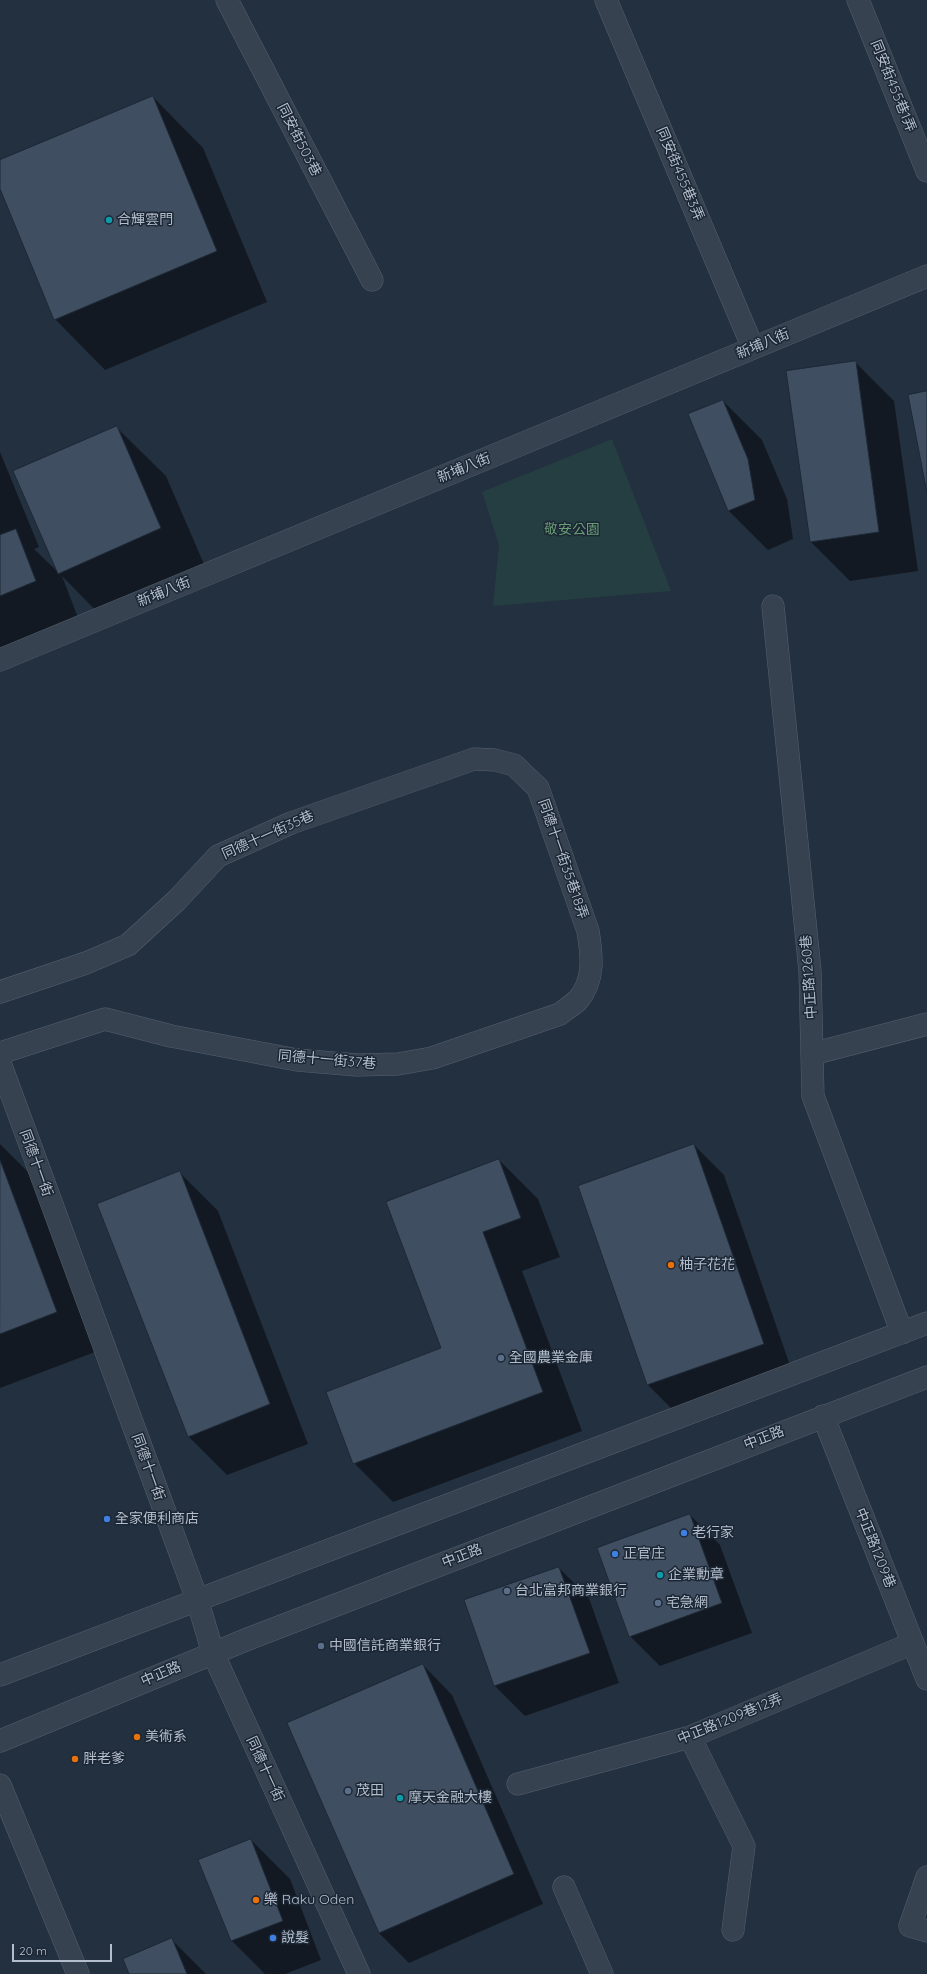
<!DOCTYPE html>
<html>
<head>
<meta charset="utf-8">
<style>
  body { margin:0 }
  #map { position:relative; width:927px; height:1974px; overflow:hidden; background:#233040; font-family:Quicksand,sans-serif }
  canvas { display:block }
  .scale { position:absolute; left:12px; top:1944px; width:100px; height:18px; box-sizing:border-box; border:2px solid #b4bdcb; border-top:0; padding-left:5px; font-size:12px; line-height:14px; white-space:nowrap; color:#b4bdcb; -webkit-text-stroke:3px #1c2735; paint-order:stroke }
</style>
</head>
<body>
<div id="map">
<canvas width="927" height="1974"></canvas>
<div class="scale">20 m</div>
</div>
<script>
const ctx = document.querySelector('canvas').getContext('2d');
ctx.lineJoin = 'round';
function fillPath(path, color) { ctx.fillStyle = color; ctx.fill(path, 'evenodd'); }
function stroke(path, color, width, dash) { ctx.strokeStyle = color; ctx.lineWidth = width; ctx.lineCap = dash ? 'butt' : 'round'; ctx.setLineDash(dash || []); ctx.stroke(path); }
function drawText(font, color, halo, rows, align = 'center') {
  ctx.font = font + ' Quicksand,"Noto Sans TC",sans-serif'; ctx.lineWidth = 3; ctx.setLineDash([]); ctx.textBaseline = 'middle'; ctx.strokeStyle = halo; ctx.fillStyle = color; for (const [text, x, y, turn = 0] of rows) {
    ctx.save(); ctx.translate(x, y); ctx.rotate((+turn || 0) * Math.PI / 180); ctx.textAlign = isNaN(turn) ? turn : align; if (halo) ctx.strokeText(text, 0, 0); ctx.fillText(text, 0, 0); ctx.restore();
  }
}
fillPath(new Path2D(`
  M612,439L671,591L493,606L499,545L482,492Z`), '#253e41');
fillPath(new Path2D(`
  M153,97L203,148L267,302L105,370L55,319L0,186V161Z
  M855,362L894,401L918,571L850,581L811,542Z
  M723,401L762,440L787,499L793,539L768,550L729,511L689,414Z
  M116,427L166,476L210,578L108,623L62,576L82,628L0,660V452L39,547L34,549L59,573Z
  M0,1144L28,1172L95,1352L0,1388Z
  M694,1145L724,1175L793,1374L678,1415L648,1385L579,1186Z
  M499,1160L538,1199L560,1257L522,1271L582,1431L393,1502L354,1463L442,1349Z
  M179,1172L218,1211L308,1444L227,1475L188,1436Z
  M690,1515L720,1545L752,1633L660,1666L630,1636Z
  M559,1568L589,1598L619,1683L525,1716L495,1686L466,1601Z
  M423,1665L452,1695L543,1904L409,1963L379,1933L288,1724Z
  M251,1840L290,1879L321,1960L285,1974H265L232,1941L199,1860Z
  M172,1940L206,1974H130Z`), '#0007');
const building = new Path2D(`
  M153,96L217,251L54,320L0,189V160Z
  M856,361L879,532L810,542L786,371Z
  M927,391V493L908,395Z
  M723,400L748,459L755,500L728,511L688,414Z
  M117,426L161,528L58,574L13,471Z
  M16,529L36,581L0,596V535Z
  M694,1144L764,1344L647,1385L578,1186Z
  M499,1159L521,1218L483,1232L543,1392L353,1464L326,1392L441,1348L386,1202Z
  M0,1160L57,1312L0,1334Z
  M180,1171L270,1404L188,1437L97,1204Z
  M690,1514L722,1603L629,1637L597,1548Z
  M559,1567L590,1653L494,1686L464,1600Z
  M423,1664L514,1874L379,1933L287,1723Z
  M251,1839L283,1921L231,1941L198,1860Z
  M172,1938L187,1974H129L123,1959Z`);
fillPath(building, '#3f4e60');
stroke(building, '#1e2937', 1);
const minor = new Path2D(`
  M227,0L372,280
  M606,0L753,348
  M858,0L927,171
  M773,606L810,971L813,1096L902,1333
  M0,660L927,276
  M0,992L86,963L128,945L177,900L218,856L291,823L474,759L495,760L514,765L538,788L588,931C592,955 595,980 578,1000C573,1005 566,1009 560,1014L432,1058L398,1064L357,1065L297,1060L171,1036L105,1019L0,1053
  M812,1054L927,1024
  M0,1063L197,1599L213,1653L359,1974
  M823,1416L927,1679
  M0,1675L927,1323
  M690,1737L744,1846L733,1930
  M0,1741L248,1639L927,1377
  M518,1784L690,1737L913,1643
  M0,1785L78,1974
  M927,1877L910,1926L927,1931
  M564,1887L602,1974`);
stroke(minor, '#55606e', 23);
stroke(minor, '#374250', 22);
for (const [x, y, r, color] of [
  [109,220,4,"#0f9aa8"],
  [671,1265,4,"#e8710a"],
  [501,1358,4,"#5c6f8a"],
  [107,1519,4,"#3f7fe0"],
  [684,1533,4,"#3f7fe0"],
  [615,1554,4,"#3f7fe0"],
  [660,1575,4,"#0f9aa8"],
  [507,1591,4,"#5c6f8a"],
  [658,1603,4,"#5c6f8a"],
  [321,1646,4,"#5c6f8a"],
  [137,1737,4,"#e8710a"],
  [75,1759,4,"#e8710a"],
  [348,1791,4,"#5c6f8a"],
  [400,1798,4,"#0f9aa8"],
  [256,1900,4,"#e8710a"],
  [273,1938,4,"#3f7fe0"]
]) { const dot = new Path2D(); dot.arc(x, y, r, 0, 2 * Math.PI); ctx.fillStyle = color; ctx.fill(dot); stroke(dot, '#1c2735', 1.5); }
drawText('14px', '#b4bdcb', '#1c2735', [
  ["同安街455巷1弄",893,86,68],
  ["同安街503巷",299,140,63],
  ["同安街455巷3弄",680,174,67],
  ["新埔八街",763,344,-23],
  ["新埔八街",464,468,-22],
  ["新埔八街",164,592,-22],
  ["同德十一街35巷",268,835,-24],
  ["同德十一街35巷18弄",563,859,71],
  ["中正路1260巷",809,977,-94],
  ["同德十一街37巷",327,1060,5],
  ["同德十一街",36,1163,70],
  ["中正路",764,1438,-21],
  ["同德十一街",148,1467,70],
  ["中正路1209巷",875,1548,68],
  ["中正路",462,1556,-21],
  ["中正路",161,1674,-23],
  ["中正路1209巷12弄",730,1719,-22],
  ["同德十一街",265,1769,65]
]);
drawText('14px', '#b4bdcb', '#1c2735', [
  ["合輝雲門",117,220],
  ["柚子花花",679,1265],
  ["全國農業金庫",509,1358],
  ["全家便利商店",115,1519],
  ["老行家",692,1533],
  ["正官庄",623,1554],
  ["企業勳章",668,1575],
  ["台北富邦商業銀行",515,1591],
  ["宅急網",666,1603],
  ["中國信託商業銀行",329,1646],
  ["美術系",145,1737],
  ["胖老爹",83,1759],
  ["茂田",356,1791],
  ["摩天金融大樓",408,1798],
  ["樂 Raku Oden",264,1900],
  ["說髮",281,1938]
], 'left');
drawText('14px', '#699d75', '#1c2735', [
  ["敬安公園",572,530]
]);
</script>
</body>
</html>
